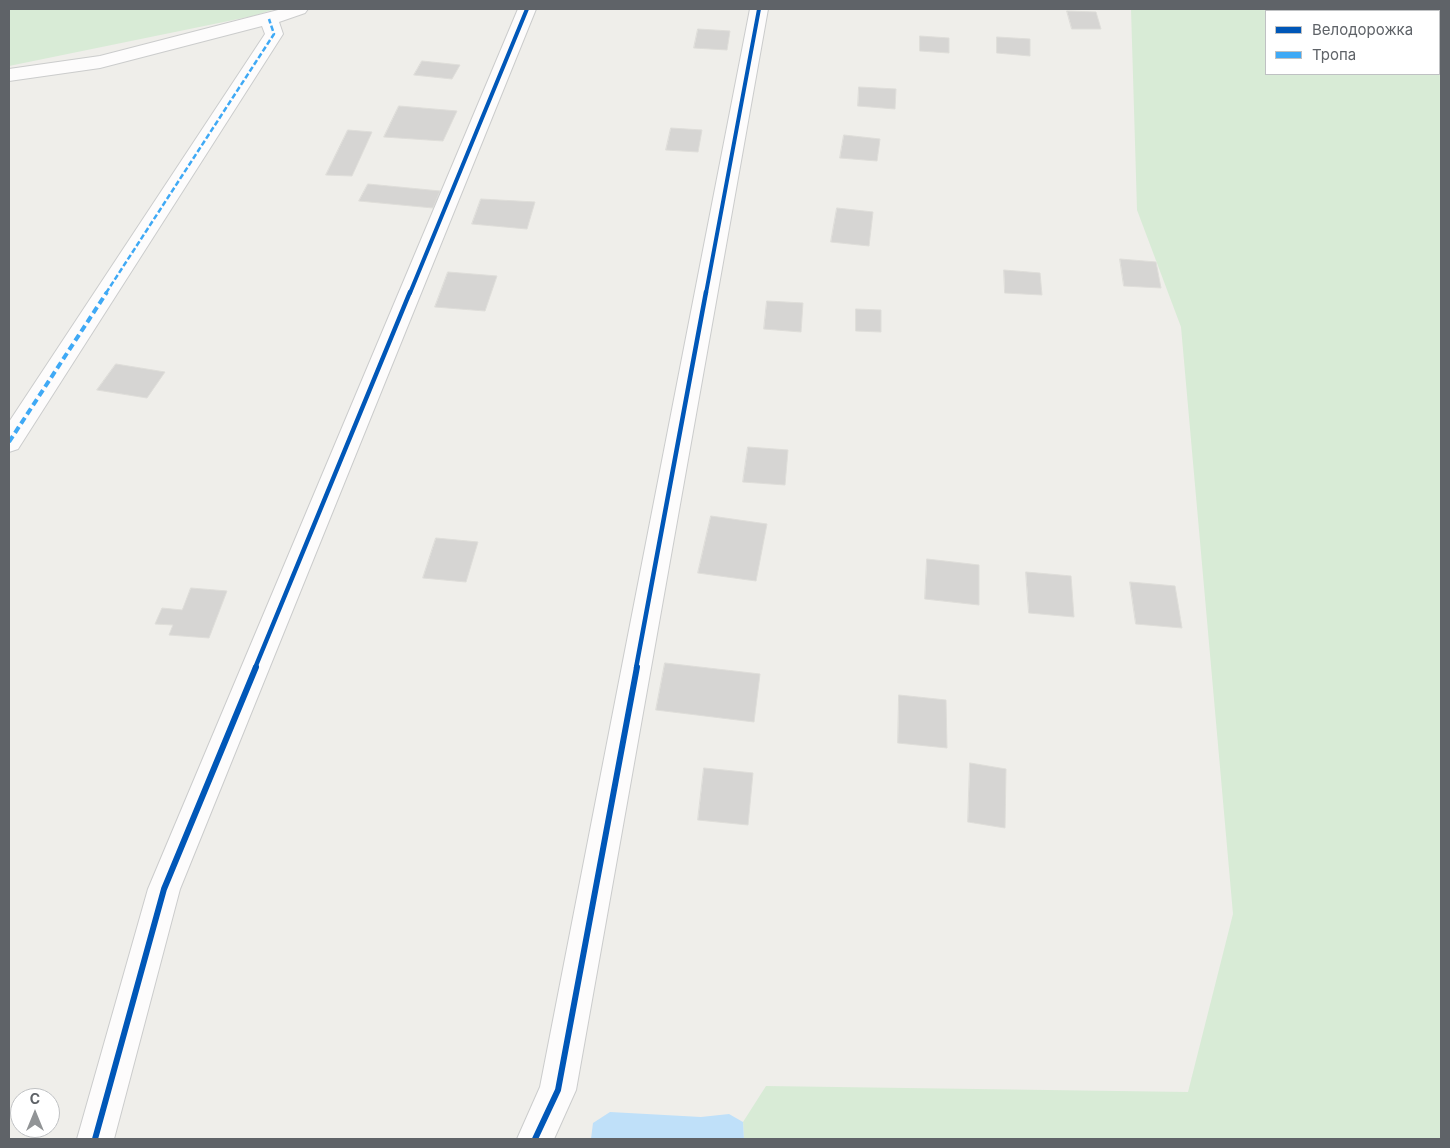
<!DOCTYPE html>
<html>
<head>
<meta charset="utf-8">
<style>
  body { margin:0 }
  #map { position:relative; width:1450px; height:1148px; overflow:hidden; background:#efeeea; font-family:Inter,sans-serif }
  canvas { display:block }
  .frame { position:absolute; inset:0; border:10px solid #5f6368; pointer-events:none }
  .legend { position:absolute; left:1265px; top:10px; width:175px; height:65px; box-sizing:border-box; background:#fff; border:1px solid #bfc1c3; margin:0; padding:6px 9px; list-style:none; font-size:15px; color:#5f6368 }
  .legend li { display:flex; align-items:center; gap:10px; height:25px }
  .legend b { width:25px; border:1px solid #bfc1c3 }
  .north { position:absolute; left:10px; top:1088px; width:50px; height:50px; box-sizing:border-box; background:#fff; border:1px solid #bfc1c3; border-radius:50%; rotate:0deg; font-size:14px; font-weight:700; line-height:20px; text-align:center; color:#5f6368 }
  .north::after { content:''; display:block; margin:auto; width:18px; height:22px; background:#919496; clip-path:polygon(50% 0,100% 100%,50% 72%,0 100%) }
</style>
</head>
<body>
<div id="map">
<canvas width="1450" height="1148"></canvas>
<div class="frame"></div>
<ul class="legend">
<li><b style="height:6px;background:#0057b8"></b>Велодорожка</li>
<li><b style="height:6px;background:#3fa9f5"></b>Тропа</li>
</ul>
<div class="north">С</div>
</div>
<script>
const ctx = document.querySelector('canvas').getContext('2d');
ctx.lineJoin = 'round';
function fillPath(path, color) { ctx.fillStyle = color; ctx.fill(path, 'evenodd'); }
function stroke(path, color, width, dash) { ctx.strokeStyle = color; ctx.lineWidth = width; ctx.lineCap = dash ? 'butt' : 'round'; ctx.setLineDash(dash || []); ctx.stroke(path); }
fillPath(new Path2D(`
  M9,9H275L253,16L9,66Z
  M1131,9H1441V1139H744L743,1122L766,1086L1188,1092L1233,914L1181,327L1137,210ZM1266,11H1439V74H1266Z`), '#d8ebd6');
fillPath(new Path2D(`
  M610,1112L701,1117L729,1114L743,1122L744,1139H591L593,1123Z`), '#bfe0f9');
const building = new Path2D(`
  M1067,11L1096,12L1101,29H1072Z
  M698,29L730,31L727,50L694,48Z
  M920,36L949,38V53L920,51Z
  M997,37L1030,39V56L997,53Z
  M422,61L460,65L452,79L414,75Z
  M859,87L896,89L895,109L858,106Z
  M399,106L457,111L443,141L384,137Z
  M671,128L702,130L698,152L666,150Z
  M348,130L372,132L352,176L326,175Z
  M844,135L880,139L877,161L840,158Z
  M368,184L440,191L433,208L359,201Z
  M481,199L535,202L527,229L472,224Z
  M837,208L873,212L869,246L831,242Z
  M1120,259L1156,262L1161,288L1124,286Z
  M1004,270L1040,273L1042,295L1005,293Z
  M448,272L497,276L485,311L435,307Z
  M767,301L803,303L801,332L764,329Z
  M856,309L881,310V332L856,331Z
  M116,364L165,372L147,398L97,390Z
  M748,447L788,450L785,485L743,482Z
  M711,516L767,524L756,581L698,573Z
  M436,538L478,542L466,582L423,578Z
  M927,559L979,565V605L925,599Z
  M1026,572L1071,576L1074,617L1029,613Z
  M1130,582L1175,586L1182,628L1136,624Z
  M191,588L227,591L209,638L169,635L173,625L155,624L162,608L182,610Z
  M665,663L760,674L754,722L656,710Z
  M899,695L946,700L947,748L898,743Z
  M970,763L1006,769L1005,828L968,822Z
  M704,768L753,773L748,825L698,820Z`);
fillPath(building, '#d6d5d3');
stroke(building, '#deddd9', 1);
const minor = new Path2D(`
  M282,9H308L305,13L279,22L283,34L18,449L9,452V422L265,34L262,26L100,68L9,81V69L100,56Z
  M518,9H536L180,889L114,1139H77L148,889Z
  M750,9H768L576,1090L554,1139H517L540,1087Z`);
stroke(minor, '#cbcccc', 2);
fillPath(minor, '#fdfcfc');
stroke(new Path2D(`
  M106,293L274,34L269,19`), '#3fa9f5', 2.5, [5.5, 2.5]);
stroke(new Path2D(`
  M9,442L107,292`), '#3fa9f5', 4, [7, 4]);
stroke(new Path2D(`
  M410,293L527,9
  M706,293L759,9`), '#0057b8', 4);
stroke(new Path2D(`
  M255,668L410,292
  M636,668L706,292`), '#0057b8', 4.5);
stroke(new Path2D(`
  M95,1139L164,889L256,667
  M535,1139L558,1090L637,667`), '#0057b8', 6);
</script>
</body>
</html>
